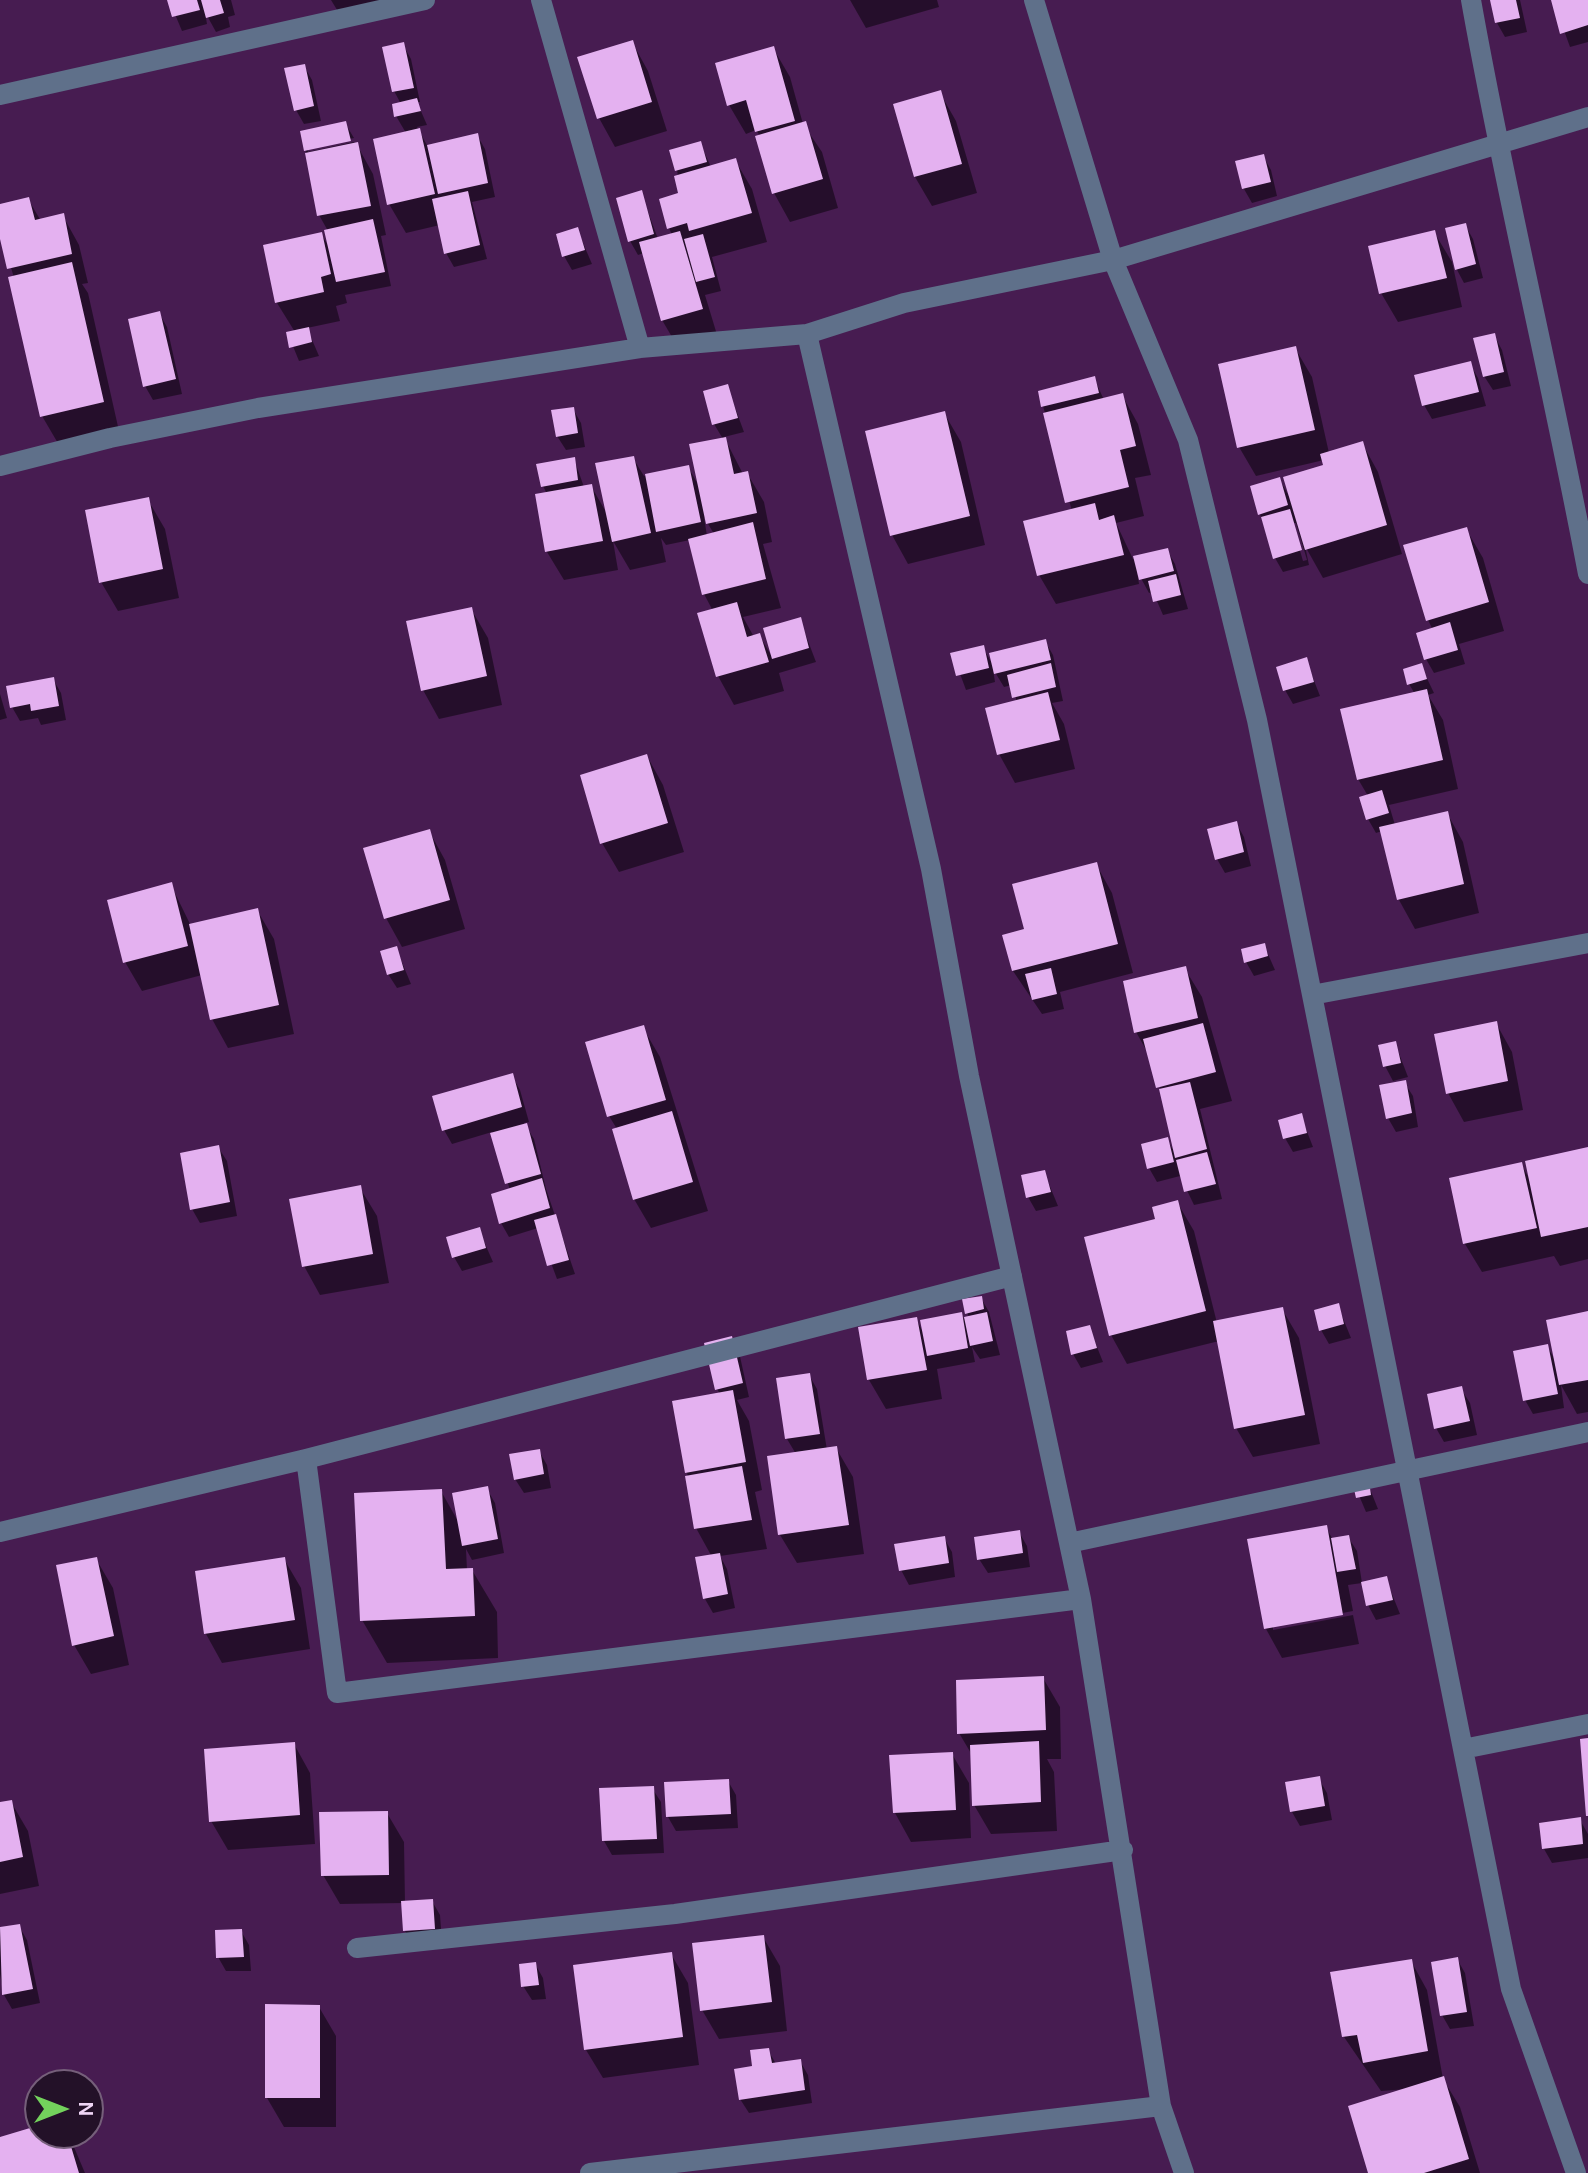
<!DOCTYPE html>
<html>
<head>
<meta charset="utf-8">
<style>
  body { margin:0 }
  #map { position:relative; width:1588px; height:2173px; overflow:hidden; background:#471c51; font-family:Karla,sans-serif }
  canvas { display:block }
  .north { position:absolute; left:24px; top:2069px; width:80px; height:80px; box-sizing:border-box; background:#231128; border:2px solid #755f7a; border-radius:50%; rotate:90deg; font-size:22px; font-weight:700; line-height:32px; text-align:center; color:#efd5f5 }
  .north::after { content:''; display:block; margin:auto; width:28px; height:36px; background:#73d25c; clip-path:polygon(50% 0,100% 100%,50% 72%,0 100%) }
</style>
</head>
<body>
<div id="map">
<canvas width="1588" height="2173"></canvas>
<div class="north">N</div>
</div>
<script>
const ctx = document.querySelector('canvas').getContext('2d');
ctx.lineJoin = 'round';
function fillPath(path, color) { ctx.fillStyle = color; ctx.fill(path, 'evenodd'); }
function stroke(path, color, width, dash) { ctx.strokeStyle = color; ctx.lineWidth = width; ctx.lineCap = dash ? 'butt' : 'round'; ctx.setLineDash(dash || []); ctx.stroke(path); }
fillPath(new Path2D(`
  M169,0H231L235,15L228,17L230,27L216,32L205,12L207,24L182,31Z
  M331,0H393L345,23Z
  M850,0H937L939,7L866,28Z
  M1492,0H1520L1527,32L1505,37L1497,23Z
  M1553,0H1588V42L1570,47Z
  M632,42L648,71L667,131L615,147L599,118Z
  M403,45L411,59L420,102H417L427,125L417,127L428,147L477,135L485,149L495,197L472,202L487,259L454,267L446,253L440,225L406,233L389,204L406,133L396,116L401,104L394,91Z
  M773,48L790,77L803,124L822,152L838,208L790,222L774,193L760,136L756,130L746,134L729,105Z
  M304,66L312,80L321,121L304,124L296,110Z
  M940,93L956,121L977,193L932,206L915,177L896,105Z
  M345,123L354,138L308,148V152L354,142L357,145L373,174L386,235L381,236L391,286L345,295L347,303L336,306L340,321L307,328L319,356L299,361L288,334L295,332L277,303L265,247L321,234L331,250L328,231L319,215L302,133Z
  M700,143L711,167L735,160L752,189L767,242L712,257L721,291L705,295L718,338L679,349L662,320L644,253L638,255L630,241L641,193L658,239L672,235L669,228L683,206L677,170Z
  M1263,156L1271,170L1277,196L1252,203L1244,189L1237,163Z
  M28,199L41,221L63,216L79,245L88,283L82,284L88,293L119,431L59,445L42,416L14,278L0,229V206Z
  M1465,225L1473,239L1483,278L1464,283L1456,268Z
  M577,229L592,264L572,270L564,256Z
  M1434,232L1452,262L1462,307L1398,322L1381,293Z
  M159,313L167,327L182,394L153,400L145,386Z
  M1494,335L1502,350L1511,386L1493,390L1484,376Z
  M1295,348L1312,377L1329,453L1362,443L1378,472L1402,554L1323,578L1305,546L1309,565L1283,572L1275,558L1260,514L1279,479L1289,496L1326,466L1324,460L1256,476L1239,447ZM1292,523H1296L1307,560L1303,561Z
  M1470,364L1478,378L1486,406L1432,419L1424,405Z
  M1094,378L1104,400L1122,395L1138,424L1151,475L1135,478L1144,516L1116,523L1133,559L1167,550L1175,564L1188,609L1163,615L1153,592L1149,593L1137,571L1139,584L1056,604L1039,575L1072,511L1043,406Z
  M727,386L744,432L724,437L743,474L747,473L764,502L772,542L763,544L781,608L743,617L754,637L759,635L771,655L800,620L816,662L779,673L784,691L734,705L718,676L713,611L704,594L690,540L666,545L661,538L666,562L630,570L613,541L618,570L564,580L547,552V494L543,486L574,459L584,487L591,486L606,512L633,458L644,476L688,467L699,486L723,439L714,424ZM704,517L714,534L707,536Z
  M573,409L581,423L585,447L566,450L557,436Z
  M944,413L961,442L985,545L908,564L892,535Z
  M148,500L165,529L179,598L118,611L101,582Z
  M1466,529L1483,558L1504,631L1459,644L1465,664L1434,673L1426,659L1433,630L1428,620Z
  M471,609L488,638L502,705L439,719L423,690Z
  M1045,641L1053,655L1063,701L1052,703L1064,724L1075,769L1015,783L999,754L1017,702L1012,685L1004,687L993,669L995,682L966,690L953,655L983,648L993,665Z
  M1306,660L1320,696L1293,704L1285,690Z
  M1421,666L1434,693L1428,695L1443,720L1458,789L1389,805L1395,825L1447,813L1463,842L1479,913L1415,929L1399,900L1382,831L1376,833L1368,819V796L1358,779L1415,694L1409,684Z
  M53,679L61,693L66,720L41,725L38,718L20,721L12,707Z
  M0,694L7,718L0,720Z
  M647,756L663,785L684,852L619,872L602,843Z
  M1236,823L1244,837L1251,866L1225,873L1217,859Z
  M429,831L445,860L465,929L402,947L386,918Z
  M1096,864L1112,893L1133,973L1060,992L1064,1009L1042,1014L1013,971L1026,931Z
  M171,885L191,926L257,910L274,939L294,1034L228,1048L212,1019L202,975L142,991L125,962Z
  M1264,945L1275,970L1254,976L1246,962Z
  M396,948L411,984L397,988L388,974Z
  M1185,969L1202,997L1232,1101L1200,1109L1222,1199L1194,1205L1180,1176L1157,1182L1149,1168L1167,1140L1175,1153L1162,1094L1149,1055L1136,1032Z
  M1496,1023L1512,1052L1523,1110L1464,1122L1448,1093Z
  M643,1028L660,1057L708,1211L651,1228L634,1199L617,1129L609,1116Z
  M1395,1043L1408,1077L1393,1081L1385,1066Z
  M512,1076L520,1090L529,1122L524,1123L534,1139L546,1189L575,1274L557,1279L538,1228L509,1237L501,1223L510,1190L492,1132L452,1144L444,1130Z
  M1404,1082L1413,1096L1418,1127L1396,1132L1388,1118Z
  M1301,1116L1313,1147L1293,1152L1285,1138Z
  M218,1147L227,1161L237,1216L200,1223L192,1209Z
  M1588,1149V1259L1560,1266L1554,1256L1482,1272L1465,1244L1452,1180L1521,1164L1530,1180Z
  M1044,1172L1058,1206L1036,1211L1028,1197Z
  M360,1188L377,1216L389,1283L320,1295L304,1266Z
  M1177,1202L1194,1231L1217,1323L1282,1309L1299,1338L1320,1444L1253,1457L1236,1428L1219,1341L1127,1364L1111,1335L1158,1221Z
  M479,1230L493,1262L462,1271L454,1257Z
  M981,1298L989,1312L1000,1355L980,1359L972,1347L975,1362L937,1369L942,1399L886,1409L869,1380L916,1319L923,1332L961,1314L964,1319L970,1318L967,1313Z
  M1338,1306L1351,1338L1329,1344L1321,1330Z
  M1588,1314V1412L1577,1414L1561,1385L1564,1408L1533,1414L1525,1400L1547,1346L1555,1360Z
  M1089,1327L1103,1362L1081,1368L1073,1354Z
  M739,1352L749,1397L737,1400L749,1421L762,1490L755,1492L767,1549L720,1556L727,1569L735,1608L713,1613L705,1599L712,1557L696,1528L687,1472L720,1394L717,1389Z
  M809,1375L817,1389L827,1450L836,1448L853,1477L864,1554L797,1563L780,1535L796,1454L787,1439Z
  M1461,1389L1470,1403L1477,1435L1444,1442L1436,1428Z
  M539,1451L547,1465L551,1488L524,1493L515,1479Z
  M1368,1484L1378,1509L1366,1512L1355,1486Z
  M487,1489L495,1503L504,1553L472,1560L466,1549L467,1570H472L497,1612L498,1658L387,1663L362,1620L441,1491L459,1523Z
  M1326,1527L1333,1540L1348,1537L1357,1551L1362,1583L1348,1585L1353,1611L1273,1626V1630L1353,1615L1359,1644L1282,1658L1266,1629Z
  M1019,1532L1027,1546L1030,1567L988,1573L979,1559Z
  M944,1538L952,1552L955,1577L909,1585L901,1570Z
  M96,1559L113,1588L129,1665L91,1674L74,1645Z
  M284,1559L301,1588L310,1649L222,1663L206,1634L197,1573Z
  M1386,1579L1400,1614L1376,1620L1368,1605Z
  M1043,1678L1060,1707L1061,1759H1047L1054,1772L1057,1831L991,1834L974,1805L972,1755L959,1733Z
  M294,1744L310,1773L315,1844L228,1850L211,1821Z
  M952,1754L969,1783L971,1838L911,1842L895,1813Z
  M1319,1779L1327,1793L1332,1820L1300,1826L1292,1812Z
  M728,1781L736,1795L738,1828L676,1831L668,1817L666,1784Z
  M652,1788L661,1802L664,1853L612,1855L604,1841Z
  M11,1802L28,1831L39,1886L0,1894V1804Z
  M387,1813L404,1842L405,1903L432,1901L440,1915L442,1942L413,1945L405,1931L404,1903L340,1904L323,1875Z
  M1580,1820L1588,1834V1858L1552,1863L1544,1849Z
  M19,1926L27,1940L40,2003L12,2009L4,1995L0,1974V1930Z
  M241,1931L249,1945L251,1971H226L218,1957Z
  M763,1937L780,1966L787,2031L719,2039L702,2010Z
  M671,1954L688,1983L699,2065L603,2078L586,2050Z
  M1457,1959L1465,1973L1474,2026L1450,2029L1442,2015Z
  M1411,1961L1427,1990L1443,2079L1460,2107L1480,2173H1370L1408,2089L1381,2091L1344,2037Z
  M535,1964L543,1978L546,1999L532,2000L523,1986Z
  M319,2007L336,2036V2127H284L267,2098Z
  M768,2050L776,2064L800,2061L808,2075L812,2103L749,2113L740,2099L754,2068Z
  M40,2127V2133H68L85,2173H0V2139Z`), '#0007');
fillPath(new Path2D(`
  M167,0H197L200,10L172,17Z
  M201,0H220L224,13L206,18Z
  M1490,0H1516L1520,18L1495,23Z
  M1551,0H1588V25L1560,34Z
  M633,40L652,102L597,119L577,57Z
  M404,42L414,88L392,92L382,47Z
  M774,46L795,121L755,132L746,100L727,106L715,63Z
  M305,64L314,106L294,111L284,68Z
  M941,90L962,164L914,177L893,104Z
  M417,98L421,111L394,117L392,104Z
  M346,121L351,141L304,151L300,131Z
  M806,121L823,179L772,194L755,136Z
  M420,128L435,194L387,205L373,139Z
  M478,133L488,183L438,194L427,145Z
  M701,141L707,162L675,171L669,150Z
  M358,142L371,206L317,216L305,153Z
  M1264,154L1271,182L1242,189L1235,161Z
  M736,158L752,213L689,231L687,223L667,229L659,199L678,193L674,176Z
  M642,190L654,234L628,242L616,198Z
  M468,191L480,245L444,254L432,199Z
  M29,197L35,220L64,213L72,254L7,269L0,239V204Z
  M373,219L385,272L336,282L324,230Z
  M1466,223L1476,264L1455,270L1445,228Z
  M578,227L585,250L562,257L556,234Z
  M1435,230L1447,278L1379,294L1368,246Z
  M680,231L703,309L661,321L639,242Z
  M322,232L331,274L321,277L324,292L275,303L263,245Z
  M703,234L715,277L696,282L684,239Z
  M72,262L104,402L40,417L8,277Z
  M160,311L176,379L143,387L128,319Z
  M309,327L312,342L289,348L286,332Z
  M1495,333L1504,372L1483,377L1473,338Z
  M1296,346L1315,430L1237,448L1218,364Z
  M1471,361L1479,392L1422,406L1414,375Z
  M1095,376L1099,393L1041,407L1038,391Z
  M728,384L738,418L712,425L703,391Z
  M1123,393L1136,446L1120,450L1129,487L1065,503L1043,413Z
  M574,407L578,433L556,437L551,410Z
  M945,411L970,516L890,536L865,431Z
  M726,437L734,474L748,471L757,513L706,524L689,444Z
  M1363,441L1387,525L1305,550L1283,477L1323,465L1320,454Z
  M634,456L651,533L612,542L595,463Z
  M575,457L578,480L541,487L536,464Z
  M689,465L701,522L656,532L645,474Z
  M1280,477L1288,505L1258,515L1250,486Z
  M592,484L603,541L545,552L535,494Z
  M149,497L163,569L99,583L85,510Z
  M1095,503L1099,520L1114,515L1124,555L1037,576L1023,521Z
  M1290,509L1302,550L1273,559L1261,517Z
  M753,522L766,579L702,595L688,539Z
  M1467,527L1489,602L1426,621L1403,545Z
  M1168,548L1174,571L1139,580L1133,556Z
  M1176,574L1181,595L1153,602L1148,581Z
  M737,602L747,637L760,633L769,662L716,677L697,613Z
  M472,607L487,676L421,691L406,621Z
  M801,617L809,648L772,659L763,628Z
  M1450,622L1458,650L1424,660L1416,633Z
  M1046,639L1051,660L994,674L989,653Z
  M984,645L989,668L956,676L950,653Z
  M1307,657L1314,682L1283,691L1276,667Z
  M1051,663L1056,687L1012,698L1007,675Z
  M1422,663L1427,679L1407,685L1403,669Z
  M54,677L59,706L31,711L30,704L10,708L6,686Z
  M1427,689L1443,760L1357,780L1340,709Z
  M1048,692L1060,740L997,755L985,708Z
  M647,754L668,823L600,844L580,775Z
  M1382,790L1389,813L1366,820L1359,797Z
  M1448,811L1464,884L1397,900L1379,827Z
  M1237,821L1244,852L1215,860L1207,829Z
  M430,829L450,900L384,919L363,848Z
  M1097,862L1118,944L1012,971L1002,935L1024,929L1012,884Z
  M172,882L188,946L123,963L107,900Z
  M258,908L279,1005L210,1020L189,924Z
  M1265,943L1268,956L1244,963L1241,949Z
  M397,946L404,970L387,975L380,951Z
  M1186,966L1198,1018L1134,1033L1123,981Z
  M1051,968L1057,994L1032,1000L1025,974Z
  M1497,1021L1508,1081L1446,1094L1434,1034Z
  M1203,1023L1216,1072L1156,1088L1143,1039Z
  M644,1025L666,1100L607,1117L585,1042Z
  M1396,1041L1401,1063L1383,1067L1378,1045Z
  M513,1073L522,1107L442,1131L432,1096Z
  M1406,1080L1412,1113L1386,1119L1379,1085Z
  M1190,1082L1207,1149L1175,1158L1159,1089Z
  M672,1111L693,1182L633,1200L612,1129Z
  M1302,1113L1307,1133L1283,1139L1278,1120Z
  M527,1123L541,1174L505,1184L490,1133Z
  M1168,1137L1174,1162L1147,1169L1141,1144Z
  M219,1145L230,1202L190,1210L180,1153Z
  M1588,1147V1227L1541,1237L1525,1161Z
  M1207,1152L1216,1184L1184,1192L1176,1160Z
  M1522,1162L1537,1228L1463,1244L1449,1178Z
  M1045,1170L1051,1192L1026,1198L1021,1175Z
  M542,1178L550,1208L499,1224L491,1194Z
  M361,1185L373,1254L302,1267L289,1199Z
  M1178,1200L1206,1311L1109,1336L1084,1237L1155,1219L1152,1207Z
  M556,1214L569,1260L547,1266L534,1220Z
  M480,1227L486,1248L452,1258L446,1237Z
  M982,1296L984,1309L965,1314L962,1299Z
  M1339,1303L1344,1324L1319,1331L1314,1310Z
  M1283,1307L1305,1415L1234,1429L1213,1321Z
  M1588,1311V1380L1559,1385L1546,1320Z
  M962,1312L968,1348L927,1356L920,1320Z
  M987,1312L993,1341L970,1346L964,1317Z
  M917,1317L927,1370L867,1380L858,1327Z
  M1090,1325L1097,1348L1071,1355L1066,1331Z
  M732,1336L743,1383L715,1390L704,1343Z
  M1548,1344L1558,1394L1523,1401L1513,1351Z
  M810,1373L820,1434L785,1439L776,1378Z
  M1462,1386L1470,1421L1434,1429L1427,1394Z
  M733,1390L746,1462L685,1473L672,1401Z
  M837,1446L849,1525L778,1535L767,1456Z
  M540,1449L544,1474L514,1480L509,1454Z
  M742,1466L752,1520L694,1529L685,1476Z
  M1369,1481L1371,1495L1356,1498L1353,1485Z
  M488,1486L498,1539L462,1546L452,1493Z
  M442,1489L446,1569L473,1568L475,1616L360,1621L354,1493Z
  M1327,1525L1343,1615L1264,1629L1247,1539Z
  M1020,1530L1023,1553L977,1560L974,1537Z
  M1349,1535L1356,1569L1337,1572L1331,1538Z
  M945,1536L949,1563L899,1571L894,1544Z
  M720,1553L728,1594L703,1599L695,1557Z
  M97,1557L114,1636L72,1646L56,1565Z
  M285,1557L295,1620L204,1634L195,1571Z
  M1387,1576L1393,1600L1366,1606L1361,1582Z
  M1044,1676L1046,1730L957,1734L956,1680Z
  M1588,1738V1816H1586L1580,1739Z
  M1039,1741L1041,1802L972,1806L970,1745Z
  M295,1742L300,1815L209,1822L204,1749Z
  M953,1752L956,1810L893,1813L889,1755Z
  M1320,1776L1325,1806L1290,1812L1285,1782Z
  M729,1779L731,1814L666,1817L664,1782Z
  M654,1786L657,1839L602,1841L599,1788Z
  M12,1800L23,1857L0,1862V1802Z
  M388,1811L389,1875L321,1876L319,1812Z
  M1581,1817L1583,1844L1542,1849L1539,1823Z
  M433,1899L435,1929L403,1931L401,1901Z
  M20,1924L33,1989L2,1995L0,1927Z
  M242,1929L244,1957L216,1958L215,1930Z
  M764,1935L772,2002L700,2011L692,1943Z
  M672,1952L683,2037L584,2050L573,1965Z
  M1458,1957L1467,2012L1440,2016L1431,1962Z
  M1412,1959L1428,2051L1363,2063L1357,2035L1342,2037L1330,1972Z
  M536,1962L539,1985L521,1987L519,1964Z
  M265,2004L320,2005V2098H265Z
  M769,2048L772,2063L801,2059L805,2090L739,2100L734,2069L752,2066L750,2050Z
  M1444,2076L1469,2159L1424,2173H1368L1348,2106Z
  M40,2125V2133H67L79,2173H0V2137Z`), '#e4b1f0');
stroke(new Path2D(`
  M541,0L640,348
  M1034,0L1113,260L1188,440L1257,720L1511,1989L1576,2173
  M1471,0C1505,192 1552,382 1588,574
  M0,95L425,0
  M807,334L931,869L969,1076L1081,1599L1161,2106L1184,2173
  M0,466L110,438L258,408L640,348L807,334L904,303L1113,260L1588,117
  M1312,995L1588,943
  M306,1459L337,1693L1081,1599
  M0,1532L306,1459L1012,1276
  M1069,1543L1588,1432
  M1463,1749L1588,1724
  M357,1948L675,1914L1123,1850
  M590,2173L1161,2106`), '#5f708a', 20);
</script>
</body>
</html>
